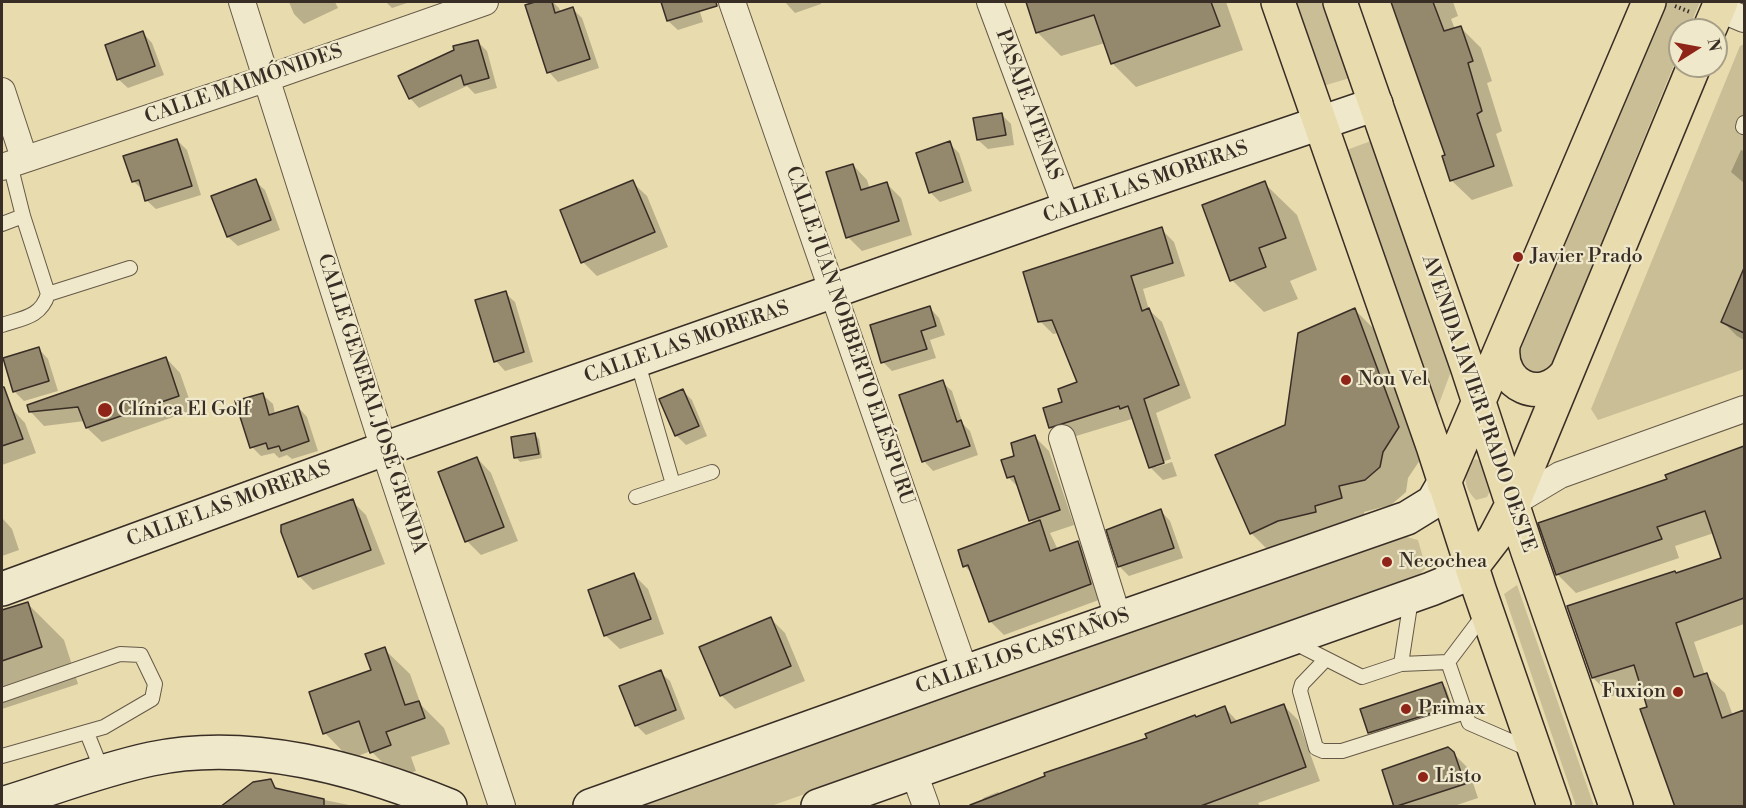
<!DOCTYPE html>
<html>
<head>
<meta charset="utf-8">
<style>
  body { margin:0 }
  #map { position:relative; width:1746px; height:808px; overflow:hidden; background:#e8dbae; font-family:"Libre Bodoni",serif }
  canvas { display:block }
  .frame { position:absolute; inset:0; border:3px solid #392e26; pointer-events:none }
  .north { position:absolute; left:1668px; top:18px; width:60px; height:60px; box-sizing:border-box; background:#f0e8ca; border:2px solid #a79e88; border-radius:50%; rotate:79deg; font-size:16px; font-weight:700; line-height:24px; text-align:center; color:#392e26 }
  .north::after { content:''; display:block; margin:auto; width:21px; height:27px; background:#8f2418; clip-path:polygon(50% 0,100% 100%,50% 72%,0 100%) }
</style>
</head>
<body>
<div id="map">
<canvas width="1746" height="808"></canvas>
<div class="frame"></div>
<div class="north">N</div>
</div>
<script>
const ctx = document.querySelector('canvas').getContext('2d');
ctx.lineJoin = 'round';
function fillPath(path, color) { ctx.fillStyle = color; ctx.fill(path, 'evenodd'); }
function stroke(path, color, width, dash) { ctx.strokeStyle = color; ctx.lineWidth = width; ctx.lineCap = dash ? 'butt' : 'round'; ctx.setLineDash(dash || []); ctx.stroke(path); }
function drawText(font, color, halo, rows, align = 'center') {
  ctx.font = font + ' "Libre Bodoni",serif'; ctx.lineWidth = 4.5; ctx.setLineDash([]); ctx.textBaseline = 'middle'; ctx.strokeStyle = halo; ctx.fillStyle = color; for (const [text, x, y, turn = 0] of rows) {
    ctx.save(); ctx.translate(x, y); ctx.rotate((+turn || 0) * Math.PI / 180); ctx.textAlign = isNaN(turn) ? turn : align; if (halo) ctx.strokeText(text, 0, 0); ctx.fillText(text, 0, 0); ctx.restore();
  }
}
fillPath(new Path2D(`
  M1291,2H1325L1353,77L1323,86Z
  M1663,2H1700L1688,30H1680V50L1552,363L1543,376L1526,379L1515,354Z
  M1744,44V369L1598,420L1591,409L1740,46Z
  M1379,138L1453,366L1437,409L1344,151Z
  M1475,459L1486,463L1491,489L1487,497L1476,500C1463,487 1462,474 1475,459Z
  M1403,536L1418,540L1426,568L1418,576L771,806H635Z
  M1517,585L1594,806H1576L1504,594Z`), '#cabe97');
fillPath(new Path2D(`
  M289,2H335L338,8L304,24L294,14Z
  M386,2H410L392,8Z
  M540,2H553L559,8L561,13L573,9L582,18L599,68L558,82L549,72L527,6Z
  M662,2H697L703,22L678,30L668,21Z
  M785,2H821V4L795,13Z
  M1028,2H1226L1243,50L1136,87L1112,63L1105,43L1061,56L1037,32Z
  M1393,2H1453L1458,16L1451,19L1455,29L1460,27L1481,48L1492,81L1487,83L1502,131L1496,134L1513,186L1472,200L1451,180L1447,156Z
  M143,33L152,43L164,75L128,88L118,79Z
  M477,41L487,51L497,88L475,94L467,86L419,108L410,98Z
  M1002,115L1011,124L1014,145L988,149L978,140Z
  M177,140L187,150L201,195L156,209L146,200L143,190L133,181Z
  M949,143L959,153L972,191L940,202L930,192Z
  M1741,150L1744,151V183L1731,172Z
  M853,165L867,180L870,189L886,183L901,198L912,235L862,251L848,237Z
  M255,181L265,190L280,230L238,246L228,237Z
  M632,182L647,196L668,247L597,276L583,262Z
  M1264,183L1297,215L1317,270L1290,281L1298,299L1264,312L1232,280Z
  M1161,229L1174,242L1185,276L1143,289L1149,310L1162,322L1191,398L1156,413L1171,459L1156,464V467L1172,462L1177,476L1163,480L1150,467L1135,422L1132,419L1063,440L1050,427L1064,403L1079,383L1059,333L1053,334L1040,321Z
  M1744,272V331L1738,328V331L1744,334V340L1737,336L1723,322Z
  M505,293L515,302L533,362L505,371L496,361Z
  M930,308L939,318L945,335L930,340L936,358L892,371L883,362Z
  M1355,310L1381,336L1424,454L1408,478L1406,492L1391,505L1364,512L1367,524L1277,559L1251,533L1286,426Z
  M39,349L48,359L58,391L24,401L14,391Z
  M166,358L180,373L193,410L102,442L87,428L85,421L44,426L30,411Z
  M942,382L952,391L963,424L970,431L978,455L933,471L924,461L901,396Z
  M682,390L692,400L707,436L686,445L676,435Z
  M263,395L273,404L275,414L298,407L307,417L318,451L292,459L287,455L279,458L274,453L261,456L252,447Z
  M11,408L25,423L36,453L2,465V412Z
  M535,435L539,439L542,458L520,462L516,457Z
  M1035,437L1049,451L1074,525L1050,533L1058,550L1078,542L1091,556L1104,598L1004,635L990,621L972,574L965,566L1035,524L1031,520L1020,489L1008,477L1016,457Z
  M1744,448V624L1694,642L1705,675H1706L1725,693L1733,716L1744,711V806H1677L1642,687L1612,696L1593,678L1677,574L1723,559L1714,533L1675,546L1679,558L1576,593L1557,574L1669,480L1667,475Z
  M477,458L491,473L518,541L481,555L467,541Z
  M352,501L366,515L385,564L313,590L299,576Z
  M1161,511L1170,521L1183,558L1129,576L1119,566Z
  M3,519L12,529L19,550L2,556Z
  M634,575L648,589L664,634L620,649L605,635Z
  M27,603L64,640L78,684L2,709V612Z
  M771,619L785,633L805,681L735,709L721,695Z
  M384,649L410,674L421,705L444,728L450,744L411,757L416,771L397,777L371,751L350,759L325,733L373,671Z
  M660,672L670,681L685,719L646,735L636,725Z
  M1442,684L1446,688L1454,711L1374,737L1369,733Z
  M1283,705L1298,720L1320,781L1258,803L1260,806H986L983,798L998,792L1001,795L1149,739L1225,708L1238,722Z
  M1453,753L1468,768L1478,798L1454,806H1396L1384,771Z
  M270,781L280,791L354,806H233Z`), '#0003');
const building = new Path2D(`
  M535,2H552L555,13L573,7L590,59L547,73L525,5Z
  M661,2H716L717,6L667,21Z
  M1026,2H1211L1220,26L1111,64L1094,15L1036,33Z
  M1391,2H1433L1444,31L1461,26L1473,61L1468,63L1482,111L1477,114L1494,166L1450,181L1442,156L1445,155Z
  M143,31L155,66L117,80L105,45Z
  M478,40L489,78L464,85L461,75L409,99L398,76L454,50L453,46Z
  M1002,113L1006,135L977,140L973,118Z
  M177,139L192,186L145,201L139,180L132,182L123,156Z
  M950,141L963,182L929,193L916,153Z
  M853,164L861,190L887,182L899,221L846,238L826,172Z
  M256,179L271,220L227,237L211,196Z
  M633,180L655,232L581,263L560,210Z
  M1265,181L1286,238L1259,248L1266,267L1230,281L1202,205Z
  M1162,227L1173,263L1131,276L1142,311L1149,308L1179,385L1144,399L1164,463L1149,468L1128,406L1120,409L1119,406L1049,428L1043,408L1062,402L1058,389L1077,382L1052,320L1038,322L1023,272Z
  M1744,268V333L1721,322Z
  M506,291L524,352L494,362L475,300Z
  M930,306L936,326L921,331L927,349L881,363L870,325Z
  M1355,308L1399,427L1383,452L1380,467L1365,480L1339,486L1342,498L1315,506L1316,512L1278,521L1250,534L1215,455L1285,425L1298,333Z
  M39,347L49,381L13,392L3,358Z
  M166,357L179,396L86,428L78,407L29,412L27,405Z
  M943,380L957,422L961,420L970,446L922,462L899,395Z
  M2,387H4L23,439L2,446Z
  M683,389L699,426L675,436L659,399Z
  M263,393L269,415L298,406L309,441L281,451L279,446L268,449L266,443L250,448L235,401Z
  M535,433L539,454L514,458L511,437Z
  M1035,435L1060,510L1029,521L1014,476L1007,478L1001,460L1014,456L1011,443Z
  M1744,446V598L1676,623L1694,677L1707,673L1722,718L1744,710V807H1675L1640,709L1647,707L1634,665L1592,678L1567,606L1675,571L1676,573L1721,558L1705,511L1657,527L1662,539L1556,575L1538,523L1667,479L1665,475Z
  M477,457L504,527L465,542L438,472Z
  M353,499L371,550L298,577L281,532V525Z
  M1161,509L1174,548L1118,567L1106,530Z
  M1040,520L1050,551L1078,541L1091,584L989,622L968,565L963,567L958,550Z
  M634,573L651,619L604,636L588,590Z
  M28,602L42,647L2,661V610Z
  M771,617L791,666L720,696L699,647Z
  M385,647L405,705L419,701L425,718L386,732L391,745L370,753L359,721L323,734L309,692L371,670L365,654Z
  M661,670L676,710L635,726L619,686Z
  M1442,682L1451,707L1368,733L1360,709Z
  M1284,704L1306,767L1198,807H970V805L1045,776L1044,773L1147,738L1145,734L1195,715L1196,717L1225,706L1231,723Z
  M1448,747L1454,752L1465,784L1394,807L1382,770Z
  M271,779L275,788L324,799V807H220L253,782Z`);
fillPath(building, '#94886d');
stroke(building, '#392e26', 1.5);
const lane = new Path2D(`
  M1743,127L1744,123
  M2,224L23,216
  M48,294L130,268
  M2,325C23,318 41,317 48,294L23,216L10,164
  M637,360L673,484
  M636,497L712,472
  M1485,613L1448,662L1469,723L1531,750
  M1293,642L1362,677L1401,664L1411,599
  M1326,659L1302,684L1300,691L1316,748L1323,751H1342L1465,712
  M1401,664L1448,662
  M2,695L120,654L141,655L155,684L152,699L104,727L2,756
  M87,733L103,773`);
const street = new Path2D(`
  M242,2L384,449L502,806
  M732,2L965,672
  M990,2L1067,209
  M1718,8L1744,19
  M2,91L24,158
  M2,167L268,78L485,2
  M1062,438L1118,618
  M1513,503L1560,475L1744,409
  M914,773L926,806`);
const secondary = new Path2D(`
  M2,589L384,449L1067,209L1376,104
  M2,804C51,789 100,770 151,759C250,738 359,769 450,806
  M590,806L965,672L1407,518L1433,502L1444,483
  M818,806L1431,589L1458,578L1472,567`);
const primary = new Path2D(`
  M1278,2L1433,446L1479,589L1554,806
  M1340,2L1467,366L1528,552L1616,806
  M1709,30L1721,2
  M1503,347C1499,386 1541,405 1566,374
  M1444,483L1649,2
  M1472,567L1495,537L1513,503L1694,66`);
stroke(lane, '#655948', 16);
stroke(street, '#655948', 28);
stroke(secondary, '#392e26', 36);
stroke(primary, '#392e26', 36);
stroke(new Path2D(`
  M1675,6L1690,12`), '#392e26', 4, [1.5, 3]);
stroke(lane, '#f0e8ca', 14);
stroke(street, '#f0e8ca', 26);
stroke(secondary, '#f0e8ca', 33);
stroke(primary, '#e8dbae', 33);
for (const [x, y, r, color] of [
  [1518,257,6,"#8f2418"],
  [1346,380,6,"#8f2418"],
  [105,410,8,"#8f2418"],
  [1387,562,6,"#8f2418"],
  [1678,692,6,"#8f2418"],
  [1406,709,6,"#8f2418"],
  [1423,777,6,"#8f2418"]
]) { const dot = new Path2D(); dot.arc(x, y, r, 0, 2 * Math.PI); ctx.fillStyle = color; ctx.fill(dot); stroke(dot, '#f0e8ca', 2); }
drawText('20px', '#392e26', '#f0e8ca', [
  ["CALLE MAIMÓNIDES",244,85,-19],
  ["PASAJE ATENAS",1028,105,70],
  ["CALLE LAS MORERAS",1146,183,-19],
  ["CALLE JUAN NORBERTO ELÉSPURU",849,336,71],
  ["CALLE LAS MORERAS",687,343,-19],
  ["CALLE GENERAL JOSÉ GRANDA",371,404,72],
  ["AVENIDA JAVIER PRADO OESTE",1478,404,71],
  ["CALLE LAS MORERAS",229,505,-20],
  ["CALLE LOS CASTAÑOS",1023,652,-19]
]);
drawText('20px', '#392e26', '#f0e8ca', [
  ["Javier Prado",1530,257],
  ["Nou Vel",1358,380],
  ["Clínica El Golf",118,410],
  ["Necochea",1399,562],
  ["Fuxion",1666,692,"right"],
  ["Primax",1418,709],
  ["Listo",1435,777]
], 'left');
</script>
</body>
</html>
